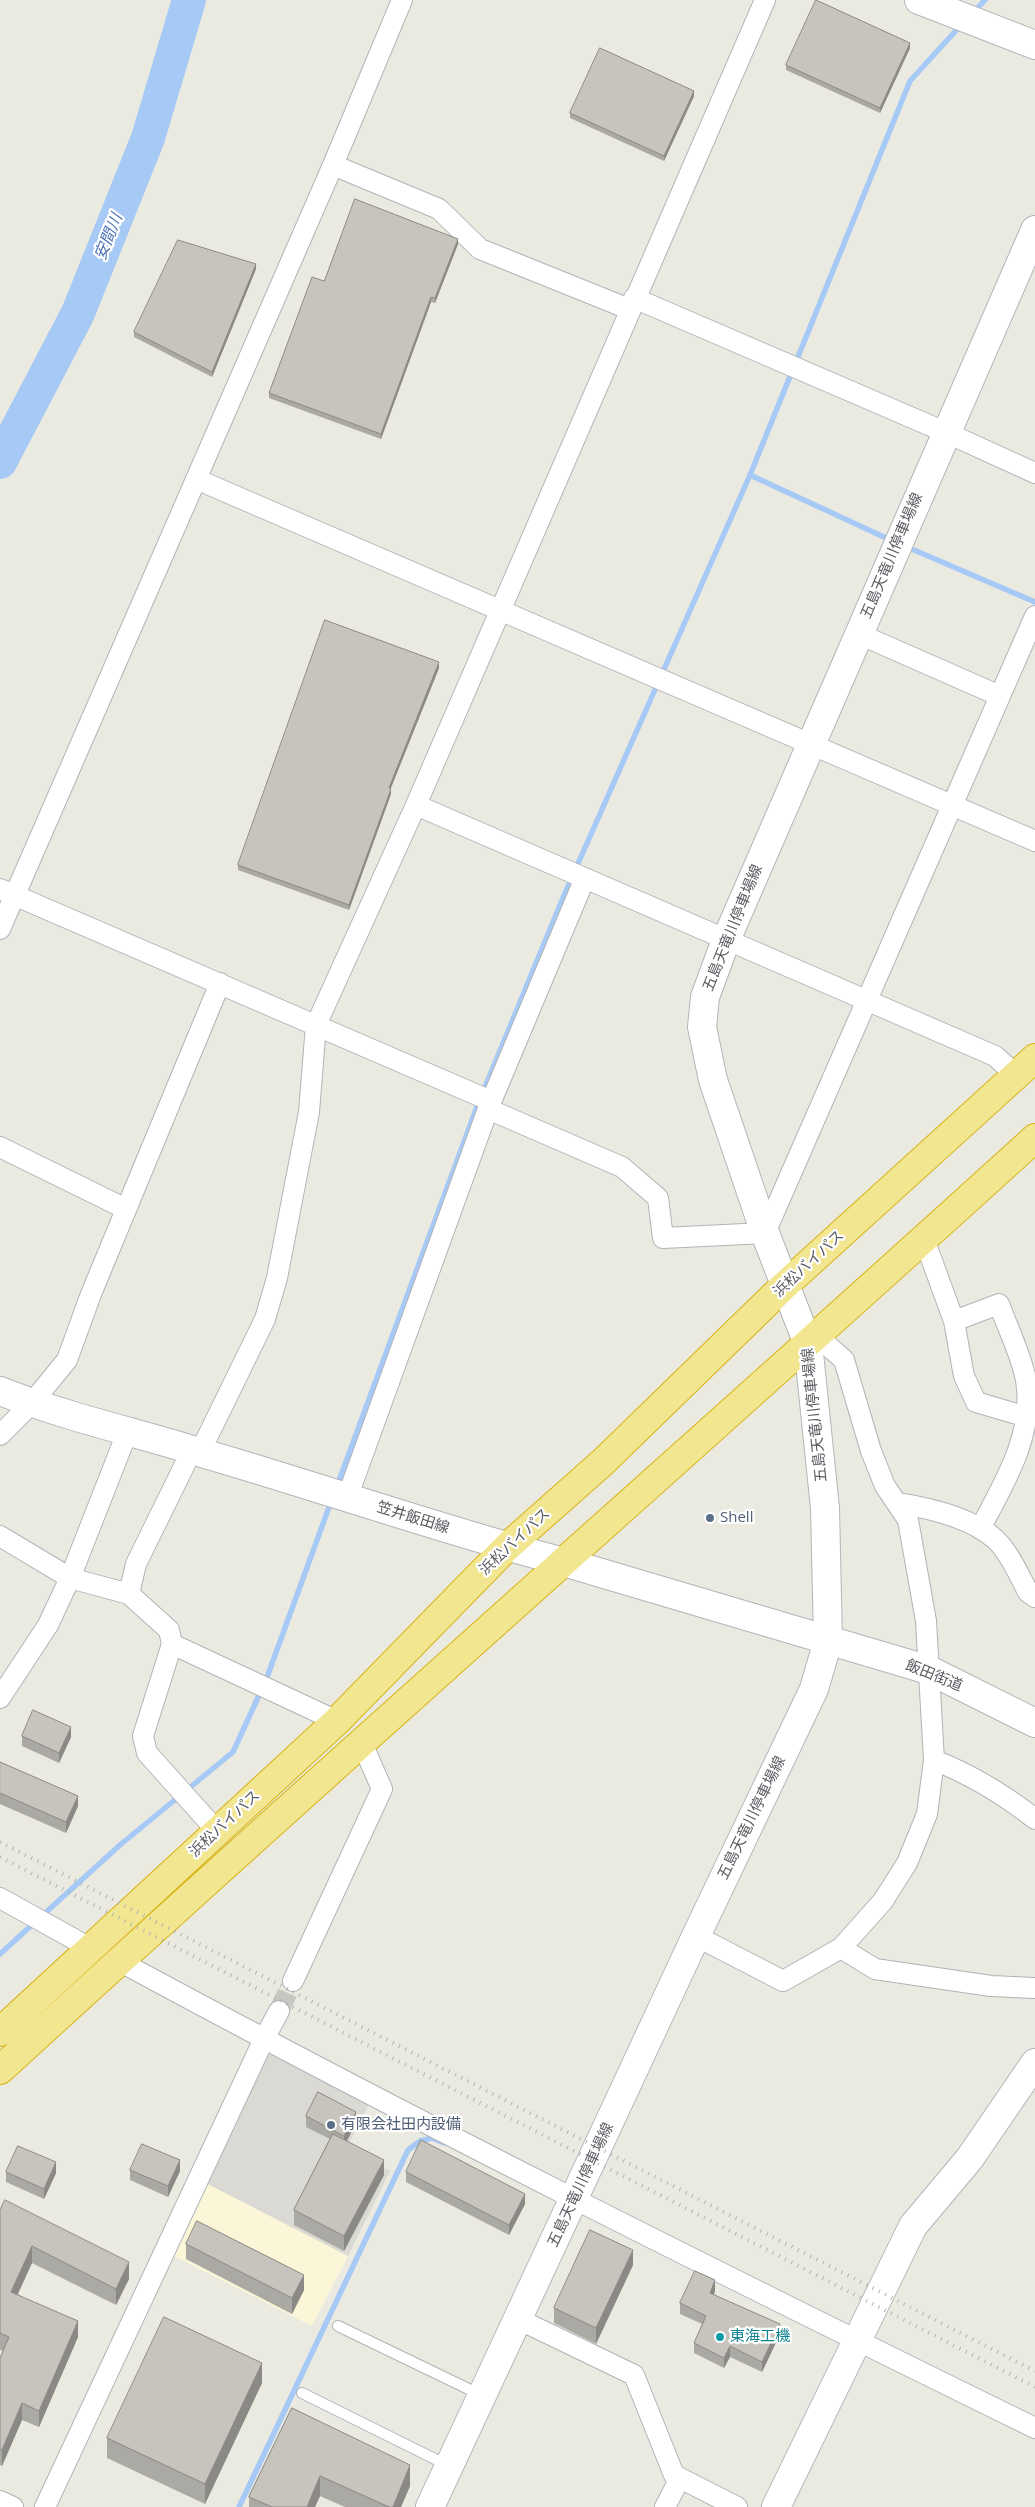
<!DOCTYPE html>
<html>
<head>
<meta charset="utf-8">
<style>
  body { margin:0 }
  canvas { display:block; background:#ebeae1 }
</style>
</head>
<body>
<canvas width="1035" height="2507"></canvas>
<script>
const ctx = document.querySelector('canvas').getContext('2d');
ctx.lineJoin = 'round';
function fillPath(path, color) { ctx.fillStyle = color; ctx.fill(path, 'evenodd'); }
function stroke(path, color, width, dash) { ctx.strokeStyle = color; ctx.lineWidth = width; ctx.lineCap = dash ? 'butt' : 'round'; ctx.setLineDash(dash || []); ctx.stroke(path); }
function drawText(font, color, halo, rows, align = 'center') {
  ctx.font = font + ' "Open Sans","Noto Sans JP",sans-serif'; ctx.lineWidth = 4.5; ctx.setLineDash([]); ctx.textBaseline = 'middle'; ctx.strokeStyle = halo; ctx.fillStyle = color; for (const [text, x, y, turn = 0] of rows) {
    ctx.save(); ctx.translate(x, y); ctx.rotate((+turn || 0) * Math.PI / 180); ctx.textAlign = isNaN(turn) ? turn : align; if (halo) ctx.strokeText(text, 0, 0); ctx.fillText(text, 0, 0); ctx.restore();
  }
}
fillPath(new Path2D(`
  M204,2182L348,2256L312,2326L168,2253Z`), '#faf6d7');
fillPath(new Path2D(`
  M269,2054L369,2104L346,2149L390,2171L348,2256L204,2182Z`), '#dad9d3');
stroke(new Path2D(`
  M973,13L985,0
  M750,475L884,537
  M914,550L1035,602
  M337,1486L478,1104L565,893L750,475L910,81L961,25
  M0,1954L120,1845L233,1752L266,1680L332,1499
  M239,2507L408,2150L420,2141L432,2138L444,2143`), '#a6c9f6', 5.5);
stroke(new Path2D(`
  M0,462L78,313L148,138L189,0`), '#a6c9f6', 34);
stroke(new Path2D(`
  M279,2011L293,1981`), '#c7c6c1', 20, [20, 10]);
const lane = new Path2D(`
  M338,2326L481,2395
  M302,2393L449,2466`);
const street = new Path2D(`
  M333,165L439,209L480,249L629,309
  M634,298L945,432L1035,473
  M196,479L1035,841
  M859,634L1000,696
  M416,805L995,1056L1016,1075
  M0,889L491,1101
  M0,929L333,165L402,0
  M488,1109L622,1167L658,1198L663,1238L765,1233L1035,616
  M0,1147L126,1209
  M924,1239L954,1321L964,1376L976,1402L1027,1417
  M954,1321L999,1304C1008,1329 1021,1354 1026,1380C1035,1434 1004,1483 980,1529
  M0,1435L31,1404L67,1360L91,1294L220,983
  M200,1452L265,1319L277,1278L309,1112L316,1025L416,805L765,0
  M347,1498L488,1109L585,878
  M897,1503C930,1508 970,1517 995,1539C1009,1552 1019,1575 1028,1592L1035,1597
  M0,1536L70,1578L129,1594L169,1630L172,1644L337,1721
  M129,1594L136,1564L192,1450
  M172,1644L143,1736L147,1753L217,1831
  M0,1698L48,1625L70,1578L127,1433
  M934,1760C972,1775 1002,1793 1035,1819
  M0,1898L90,1948
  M696,1936L783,1981L841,1948L883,1901L907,1863L927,1814L934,1760L926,1621L908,1520L885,1486L871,1451L844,1360L817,1336
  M841,1948L875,1969L991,1986L1035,1988
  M119,1961C420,2124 727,2277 1035,2428
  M293,1981L382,1789L361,1741
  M518,2319L634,2375L674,2475L737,2507
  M0,2501L13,2507
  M45,2507L264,2039L279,2011
  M665,2507L680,2478`);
const secondary = new Path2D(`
  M919,0L1035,45
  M0,1391C66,1417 135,1432 202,1453C323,1488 442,1530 564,1562L929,1670L1035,1723
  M430,2507L696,1936L814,1689L828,1641L825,1508L808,1344L765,1233L713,1080L702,1027L705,997L726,940L1035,230
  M776,2507L913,2226L970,2158L1035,2063`);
const highway = new Path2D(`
  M0,2032L337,1721L507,1547L603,1462L785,1285L1035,1058
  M0,2070C342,1756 692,1450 1035,1138`);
stroke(lane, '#b2b3b8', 12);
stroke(street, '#b2b3b8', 22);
stroke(secondary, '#b3b5ba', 30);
stroke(highway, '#d8b315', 30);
stroke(lane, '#fff', 10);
stroke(street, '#fff', 20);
stroke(secondary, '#fff', 28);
stroke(highway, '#f2e691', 28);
stroke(new Path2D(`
  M0,1842L1035,2371
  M0,1857L1035,2387`), '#b2b3b3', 4, [1, 6]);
fillPath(new Path2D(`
  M910,48L880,113L786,70V65Z
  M694,96L664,161L570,118V113Z
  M458,244L435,303L431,302L381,439L269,398V393L324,281Z
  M256,269L212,377L134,337V332Z
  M439,668L390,789L391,794L349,910L238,870V865Z
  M22,1736L71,1737L59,1763L22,1746Z
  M0,1762L78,1806L66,1833L0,1804Z
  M306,2116L356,2123L347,2141L384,2175L344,2251L294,2225V2210L330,2139L306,2127Z
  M130,2170L180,2171L168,2197L130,2180Z
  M6,2172L56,2173L44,2199L6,2182Z
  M406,2172L525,2204L509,2235L406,2182Z
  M0,2210L129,2279L116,2305L32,2263L18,2294L78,2337L39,2427L22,2420L2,2466L0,2465V2358L3,2351L0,2350Z
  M186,2244L304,2290L292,2314L186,2259Z
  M633,2265L596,2344L554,2323V2308Z
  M715,2291L714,2295L780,2334L762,2372L730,2357L724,2368L694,2353V2343L702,2324L680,2314V2303Z
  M262,2383L205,2504L107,2458V2438Z
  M292,2408L410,2486L401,2507H345L320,2496L315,2507H249V2497Z`), '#aba9a3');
fillPath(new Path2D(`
  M910,43V48L880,113V108Z
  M694,91V96L664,161V156Z
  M458,239V244L435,303V298Z
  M256,264V269L212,377V372Z
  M431,297V302L381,439V434Z
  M439,662V668L389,793V788Z
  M391,789V794L349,910V905Z
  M71,1727V1737L59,1763V1753Z
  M78,1796V1806L66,1833V1822Z
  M356,2112V2123L344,2146V2136Z
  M180,2160V2171L168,2197V2186Z
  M384,2160V2175L344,2251V2236Z
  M56,2162V2173L44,2199V2189Z
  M525,2194V2204L509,2235V2225Z
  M32,2246V2263L11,2308V2292Z
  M633,2250V2265L596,2344V2328Z
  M129,2262V2279L116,2305V2289Z
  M304,2275V2290L292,2314V2298Z
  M715,2280V2291L710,2303V2293Z
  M78,2321V2337L39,2427V2411Z
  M780,2324V2334L762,2372V2362Z
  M730,2346V2357L724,2368V2358Z
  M262,2363V2383L205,2504V2484Z
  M22,2403V2420L2,2466V2450Z
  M410,2465V2486L401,2507H393Z
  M320,2476V2496L315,2507H307Z`), '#8b8985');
const building = new Path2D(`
  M816,0L910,43L880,108L786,65Z
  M600,48L694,91L664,156L570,113Z
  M355,199L458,239L435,298L431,297L381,434L269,393L312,277L324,281Z
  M178,240L256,264L212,372L134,332Z
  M325,620L439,662L389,788L391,789L349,905L238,865Z
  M33,1710L71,1727L59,1753L22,1736Z
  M0,1762L78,1796L66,1822L0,1793Z
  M318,2092L356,2112L344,2136L306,2116Z
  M333,2134L384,2160L344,2236L294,2210Z
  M421,2140L525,2194L509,2225L406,2172Z
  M142,2144L180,2160L168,2186L130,2170Z
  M18,2146L56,2162L44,2189L6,2172Z
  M5,2200L129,2262L116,2289L32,2246L11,2292L78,2321L39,2411L22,2403L2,2450L0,2449V2358L9,2337L0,2333V2210Z
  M197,2221L304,2275L292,2298L186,2244Z
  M590,2230L633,2250L596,2328L554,2308Z
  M695,2271L715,2280L710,2293L780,2324L762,2362L730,2346L724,2358L694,2343L706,2316L680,2303Z
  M164,2317L262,2363L205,2484L107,2438Z
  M292,2408L410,2465L393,2507H389L320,2476L307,2507H272L249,2497Z`);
fillPath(building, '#c7c4be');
stroke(building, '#8b8985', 1);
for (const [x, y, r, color] of [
  [710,1518,5,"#5c6f8a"],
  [331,2125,5,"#5c6f8a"],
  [720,2337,5,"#0f9aa8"]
]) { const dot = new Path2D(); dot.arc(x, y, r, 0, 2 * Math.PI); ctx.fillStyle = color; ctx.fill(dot); stroke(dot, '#fff', 2); }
drawText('15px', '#5a5c61', '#fff', [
  ["五島天竜川停車場線",892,556,-67],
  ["五島天竜川停車場線",733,928,-68],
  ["浜松バイパス",809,1264,-43],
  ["五島天竜川停車場線",815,1415,-96],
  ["笠井飯田線",413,1518,17],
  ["浜松バイパス",515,1542,-43],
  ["飯田街道",934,1676,22],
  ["五島天竜川停車場線",752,1818,-64],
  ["浜松バイパス",225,1824,-43],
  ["五島天竜川停車場線",581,2185,-65]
]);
drawText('15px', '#4e5e75', '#fff', [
  ["Shell",720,1518],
  ["有限会社田内設備",341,2125]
], 'left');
drawText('15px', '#0d838f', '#fff', [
  ["東海工機",730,2337]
], 'left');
drawText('italic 16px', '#4c73b7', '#fff', [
  ["安間川",109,237,-68]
]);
</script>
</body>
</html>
